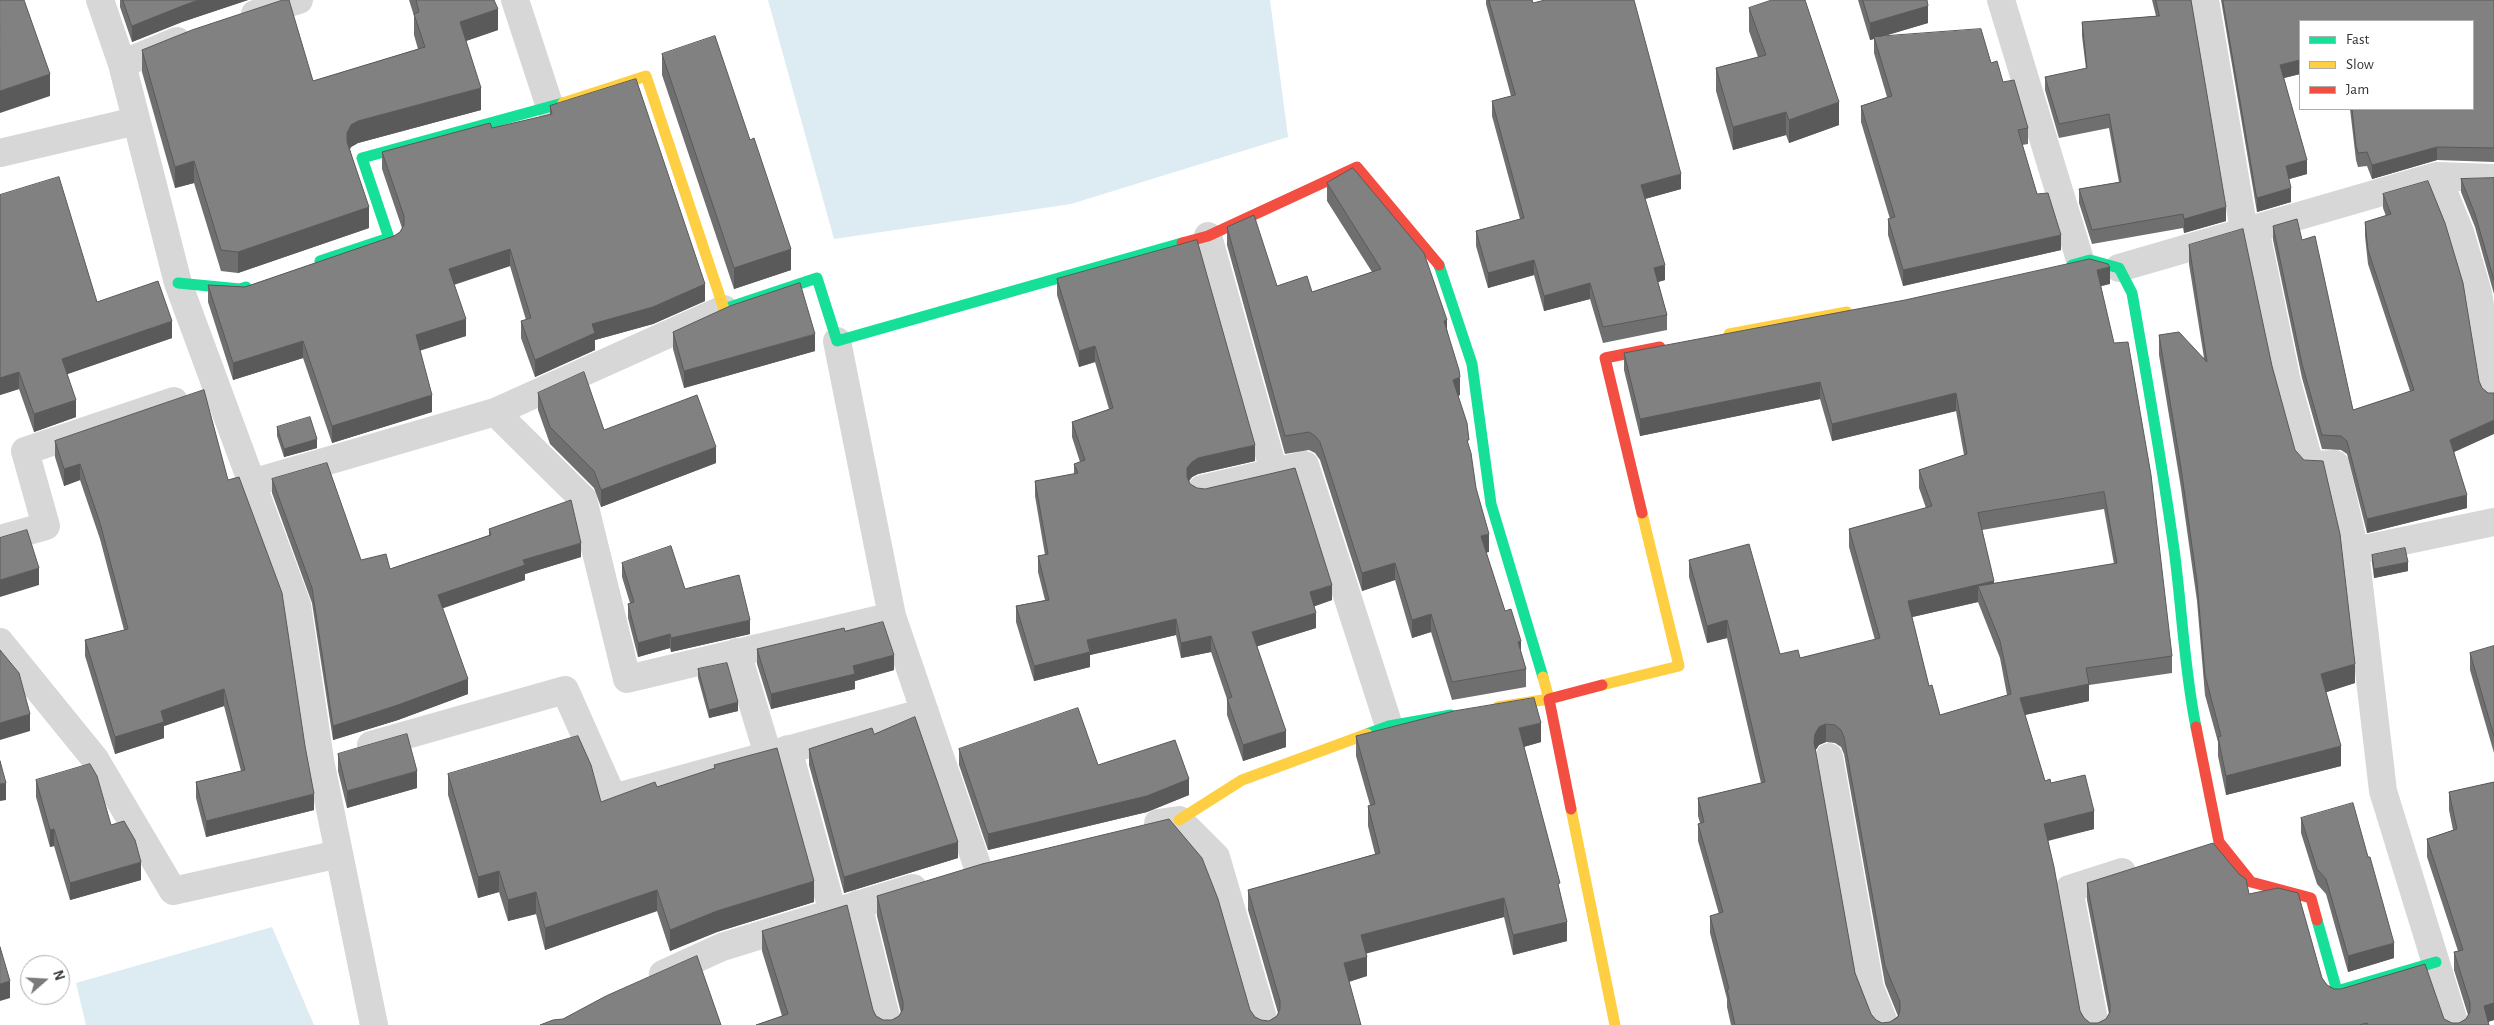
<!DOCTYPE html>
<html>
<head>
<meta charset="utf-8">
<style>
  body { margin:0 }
  #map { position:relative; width:2494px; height:1025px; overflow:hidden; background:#fff; font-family:"Alegreya Sans",sans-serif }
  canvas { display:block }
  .legend { position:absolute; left:2299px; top:20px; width:175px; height:90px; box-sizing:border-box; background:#fff; border:1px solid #adadad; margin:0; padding:6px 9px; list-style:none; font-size:15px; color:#333 }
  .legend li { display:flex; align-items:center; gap:10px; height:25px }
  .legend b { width:25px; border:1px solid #adadad }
  .north { position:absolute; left:20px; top:955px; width:50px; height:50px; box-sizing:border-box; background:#fff; border:1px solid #adadad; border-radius:50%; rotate:71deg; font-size:14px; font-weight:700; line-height:20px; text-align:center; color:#333 }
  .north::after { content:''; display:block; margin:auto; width:18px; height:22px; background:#7a7a7a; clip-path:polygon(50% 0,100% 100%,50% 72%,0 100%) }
</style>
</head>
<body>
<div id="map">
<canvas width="2494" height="1025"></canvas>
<ul class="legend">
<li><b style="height:6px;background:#16e098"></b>Fast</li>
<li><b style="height:6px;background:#ffcf43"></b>Slow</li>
<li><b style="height:6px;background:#f24e42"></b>Jam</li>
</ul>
<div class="north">N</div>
</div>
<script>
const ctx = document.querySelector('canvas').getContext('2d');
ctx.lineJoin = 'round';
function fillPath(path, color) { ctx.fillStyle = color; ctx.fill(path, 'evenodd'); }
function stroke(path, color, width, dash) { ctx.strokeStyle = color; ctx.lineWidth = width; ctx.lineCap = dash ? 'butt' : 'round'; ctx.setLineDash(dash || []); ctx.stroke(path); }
fillPath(new Path2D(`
  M768,0H1270L1288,137L1071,204L834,239Z
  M272,927L314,1025H86L76,983Z`), '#ddebf3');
stroke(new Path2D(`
  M100,0L122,64L177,41
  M515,0L550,107
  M2001,0L2081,263
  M2205,0L2244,231
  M255,14L299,0
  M122,64L178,283L297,605L320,760L374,1025
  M0,153L136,121
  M2437,176L2460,232L2478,293L2494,392
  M2255,228L2287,382L2310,465L2335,464L2355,551L2494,522
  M1208,236L1274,472
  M2119,268L2437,176L2494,178
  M837,341L892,616
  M495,412L724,309
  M252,483L495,412L583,499L627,679L892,616L978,868
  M1202,489L1305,465L1389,726
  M0,539L46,526L25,451L174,401
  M2355,551L2383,791L2455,1025
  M0,642L95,759L173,891L339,854
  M737,652L768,755
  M371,745L565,690L613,798L925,712
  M788,749L833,913
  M1829,757L1870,988L1885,1025
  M1158,823L1179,820L1216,857L1265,1025
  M858,904L888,1025
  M663,974L722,947L913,888
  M2095,1025L2069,889L2122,872`), '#d7d7d7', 28);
stroke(new Path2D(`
  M320,261L389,238L362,158L563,103
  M1439,265L1472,364L1491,504L1543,677
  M2072,265L2090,260L2119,268L2132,293C2147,378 2162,463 2174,549C2182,608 2184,668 2196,727
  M178,283L240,289L246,287
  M724,309L817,278L837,341L1182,243
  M1367,734L1389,726L1451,715
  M2317,920L2337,991L2436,962`), '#16e098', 11);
stroke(new Path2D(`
  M563,103L646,76L724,309
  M1729,334L1847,312
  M1602,685L1679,666L1642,513
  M1498,707L1549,699L1543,677
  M1571,809L1615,1025
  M1179,820L1242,780L1367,734`), '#ffcf43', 11);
stroke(new Path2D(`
  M1182,243L1208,236L1357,167L1439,265
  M1642,513L1605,358L1660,347
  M2196,727L2219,842L2251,882L2311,898L2317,920
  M1571,809L1549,699L1602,685`), '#f24e42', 11);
fillPath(new Path2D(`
  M120,0H248L182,22L132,42L120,7Z
  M409,0H494L498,30L466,41L481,110L358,143L351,147L350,149L369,228L238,273L221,271L194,183L175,188L142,72V50L313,81L418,49L414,35V16Z
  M1486,0H1532L1533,3L1681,189L1645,199L1665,280L1658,282L1667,315V330L1603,343L1590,299L1544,311L1534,275L1488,288L1476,246V231L1520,219L1492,116V101L1511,96L1486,4Z
  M1858,0H1927L1928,23L1881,37L1991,63L2003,82L2028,128V144L2022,145L2037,194L2061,250L1903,286L1888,235V219H1890L1861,122V106L1887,97L1874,53V39L1870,40Z
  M2152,0H2191L2226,221L2184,233L2183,228L2092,244L2079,203V189L2119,182L2109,128L2059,138L2045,90V77L2086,69L2082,36V22L2156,16Z
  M2221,0H2494V162L2437,160L2372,179L2367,166L2358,167L2356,160L2350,109H2473L2300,21V74L2284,78L2307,174L2289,179L2291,202L2257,212Z
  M1749,8L1839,125L1789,143L1786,135L1733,150L1716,91V68L1758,57L1749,31Z
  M662,54L791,270L734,289L662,75Z
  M550,106L705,301L653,324L595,340V350L535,377L521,338V321L526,320L510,266L454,285L466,336L420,350L432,412L332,443L303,358L233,380L208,302V285L245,287L394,236L400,232L402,228L382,169V152L492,128L550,115Z
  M2494,178V294L2475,227L2461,192V179Z
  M1327,183L1447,329L1460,395L1458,396L1469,448L1476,488L1489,552H1486L1505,611L1521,652L1526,669V687L1452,700L1431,632L1412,638L1395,580L1362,591L1320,460L1315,453L1309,450L1285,454L1227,245V227L1277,286L1312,292L1372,272L1327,201Z
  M2383,194L2482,388L2488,393L2454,452L2467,508L2367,533L2347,454L2341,450L2322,449L2302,378L2273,240V226L2302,240L2353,410L2410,391L2368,264L2365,236V222L2386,216L2383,208Z
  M0,195L97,302L172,338L67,374L76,417L34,432L19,389L0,395Z
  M2189,245L2272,366L2355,683L2326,692L2341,766L2226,795L2218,756V742L2205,695L2197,601L2181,488L2159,355V335L2204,358L2189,264Z
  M1057,279L1255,461L1198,474L1192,477L1189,481L1190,484L1332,600L1314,606L1316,628L1257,646L1286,747L1243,761L1227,715V699L1211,652L1181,658L1176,635L1090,655V667L1034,681L1016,622V606L1045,600L1038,572V556L1045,555L1035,496V481L1074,474V464L1080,462L1072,437V422L1109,409L1095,362L1079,367L1057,295Z
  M2110,284L2101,286L2172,656V673L2089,685V701L2025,715L2045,781L2051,783L2094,829L2048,840L2080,1011L2084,1018L2090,1023H2098L2106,1019L2109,1014L2087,900V883L2249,894L2322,978L2327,985L2334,989L2444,1019L2452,1023H2459L2466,1019L2468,1015L2454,970V952L2458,951L2427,857V839L2453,830L2449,810V792L2494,782V1020L2488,1022L2489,1025H1731L1727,1007V999L1710,933V916L1719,914L1698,841V824L1700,823L1698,816V798L1761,783L1727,638L1707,643L1689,577V560L1780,654L1800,658L1875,640L1849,547V529L1926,508L1919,488V470L1964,455L1956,411L1832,441L1820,399L1640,436L1624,370V353ZM2104,509L2114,564L1994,583L1982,530ZM1978,602L2000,658L2007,695L1940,715L1929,686L1912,617ZM1826,742L1835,743L1841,747L1844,754L1885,984L1898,1016L1890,1022L1882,1023L1876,1020L1871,1014L1855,973L1815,751L1819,745Z
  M673,332L815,351L684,388L673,349Z
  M204,390L314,810L206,837L196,798V782L241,771L224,706L164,726V738L115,754L85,656V640L124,630L100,539L80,480L64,486L55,457V441Z
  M538,393L604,430L716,463L601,507L594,488L550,444L538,410Z
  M277,427L317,448L284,457L277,436Z
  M272,479L361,560L390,569L489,535V529L581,557L525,574V580L442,608L468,694L398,720L333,740L312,603L272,493Z
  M2372,555L2408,571L2374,578L2372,563Z
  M622,563L685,589L750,634L671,652L670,648L638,657L628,618V604L630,603L622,577Z
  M845,631L894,670L855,681V689L771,709L757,664V649Z
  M2494,646V753L2470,670V653Z
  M698,669L738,711L709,718L698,678Z
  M874,734L958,858L844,893L809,765V749Z
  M1356,736L1541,742L1524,747L1560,893L1567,941L1513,955L1504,917L1366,953L1367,976L1349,982L1361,1025H756L782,1016L762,951V931L873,1010L876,1016L883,1020H892L899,1016L901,1013L877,916V896L1250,1010L1255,1017L1261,1020L1269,1021L1277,1016L1278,1013L1248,910V890L1375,854L1368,826V806L1370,805L1356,756Z
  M959,749L1098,765L1189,795L1147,812L988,850L959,765Z
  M338,754L417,788L347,808L338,771Z
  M714,765L814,902L717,932L670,951L657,911L545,950L536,914L508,921L499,892L478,898L448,795V774L601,802L657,787L714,769Z
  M36,780L141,880L70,900L54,846L50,847L36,797Z
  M2301,818L2394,958L2348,972L2326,894L2317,884L2301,833Z`), '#6f6f6f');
fillPath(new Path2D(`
  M199,0H248L182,22L132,42V26L182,6Z
  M1928,6V23L1870,40V23Z
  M498,9V30L460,43V22Z
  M2300,60V74L2280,79V65Z
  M50,74V96L0,113V91Z
  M481,88V110L358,143L351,147L347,154V133L351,125L358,121Z
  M1839,102V125L1789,143V120Z
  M1786,112V135L1733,150V127Z
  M2437,147V160L2372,179V165Z
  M2307,160V174L2286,180V166Z
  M194,161V183L175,188V167Z
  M1681,174V189L1641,200V185Z
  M2291,188V202L2257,212V198Z
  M369,207V228L238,273V252Z
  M2226,207V221L2184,233V219Z
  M2061,235V250L1903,286V270Z
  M510,249V266L449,286V269Z
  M791,249V270L734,289V268Z
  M1534,260V275L1488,288V273Z
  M1665,265V280L1654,283V268Z
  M2110,267V284L2097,287V270Z
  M1590,283V299L1544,311V296Z
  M705,284V301L653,324L595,340V350L535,377V360L592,324Z
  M466,319V336L416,352V335Z
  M1447,320V337L1444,321Z
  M172,321V338L62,376V359Z
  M815,334V351L684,388V371Z
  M303,341V358L233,380V363Z
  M1095,346V362L1079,367V351Z
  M19,372V389L0,395V378Z
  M1460,377V395L1453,397V380Z
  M1820,382V399L1640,436V419Z
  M1956,393V411L1832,441V424Z
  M432,395V412L332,443V426Z
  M76,400V417L34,432V414Z
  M2494,420V434L2450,454V440Z
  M317,439V448L284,457V449Z
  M1255,445V461L1198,474L1192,477L1187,484V468L1192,462L1198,458Z
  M716,447V463L601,507V490Z
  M80,464V480L64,486V469Z
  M2467,495V508L2367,533V519Z
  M1489,534V552L1481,554V536Z
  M581,543V557L525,574V580L438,610V595L523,560Z
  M2408,562V571L2374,578V569Z
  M1395,563V580L1362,591V573Z
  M39,568V585L0,597V580Z
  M1994,581V598L1978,586V602L1908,618V601Z
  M1332,585V600L1310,608V592Z
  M1316,613V628L1252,648V632Z
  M1431,614V632L1412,638V620Z
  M1176,619V635L1090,655V667L1034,681V666L1087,640Z
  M750,620V634L671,652V638Z
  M1727,620V638L1707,643V626Z
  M670,634V648L638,657V643Z
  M1211,636V652L1181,658V643Z
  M1521,641V659L1518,642Z
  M894,655V670L855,681V689L771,709V694L853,666Z
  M2355,664V683L2321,694V674Z
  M468,679V694L398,720L333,740V726Z
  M2089,684V701L2020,716V698Z
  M224,689V706L164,726V738L115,754V737L161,711Z
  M738,702V711L709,718V710Z
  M30,714V731L0,740V723Z
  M1541,723V742L1519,748V728Z
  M1826,724V742L1819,745L1815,751L1814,742L1815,734L1819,727Z
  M1286,731V747L1243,761V745Z
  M2341,746V766L2226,795V776Z
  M417,771V788L347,808V791Z
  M1189,779V795L1147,812L988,850V834Z
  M6,783V800L0,801V784Z
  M314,794V810L206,837V821Z
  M2094,811V829L2044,842V824Z
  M54,829V846L50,847V830Z
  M958,842V858L844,893V877Z
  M141,862V880L70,900V883Z
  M499,871V892L478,898V877Z
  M814,881V902L717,932L670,951V930L717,911Z
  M657,890V911L545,950V928Z
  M536,892V914L508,921V900Z
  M1504,898V917L1361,955V935Z
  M1567,922V941L1513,955V935Z
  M2394,943V958L2348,972V956Z
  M1367,957V976L1344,983V963Z
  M10,981V998L0,1001V984Z
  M2494,1003V1020L2484,1023V1006Z`), '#5a5a5a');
const building = new Path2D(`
  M0,0H24L50,74L0,91Z
  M123,0H199L182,6L132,26Z
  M283,0H289L313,81L425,47L414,14L419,12L416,0H494L498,9L460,22L481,88L358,121L351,125L347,133V142L369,207L238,252L221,250L194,161L175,167L142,50L192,30Z
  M1489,0H1532L1533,3L1545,0H1634L1681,174L1641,185L1665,265L1654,268L1667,315L1603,327L1590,283L1544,296L1534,260L1488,273L1476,231L1524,218L1492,101L1515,95Z
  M1772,0H1805L1839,102L1789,120L1786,112L1733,127L1716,68L1766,55L1749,8Z
  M1863,0H1927L1928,6L1870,23Z
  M2156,0H2191L2226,207L2184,219L2183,214L2092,230L2079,189L2121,182L2109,114L2059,124L2045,77L2087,68L2082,22L2159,16Z
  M2223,0H2494V148L2437,147L2372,165L2367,152L2358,153L2356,146L2352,109H2473V21H2300V60L2280,65L2307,160L2286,166L2291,188L2257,198Z
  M1981,29L1991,63L1997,61L2003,82L2014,80L2028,128L2018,130L2037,194L2048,193L2061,235L1903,270L1888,219L1895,217L1861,106L1892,96L1874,37Z
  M715,36L750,140L754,138L791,249L734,268L662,54Z
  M636,79L705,284L653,307L592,324L595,333L535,360L521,321L531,318L510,249L449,269L466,319L416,335L432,395L332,426L303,341L233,363L208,285L245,287L394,236L400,232L404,225V216L382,152L490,123L492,128L552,114L550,106Z
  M1353,168L1424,253L1447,320L1444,321L1459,370L1460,377L1453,380L1467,423L1469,440H1467L1471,453L1476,488L1489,534L1481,536L1505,611L1511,609L1521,641L1518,642L1526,669L1452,682L1431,614L1412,620L1395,563L1362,573L1320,442L1315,436L1309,432L1285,436L1227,227L1254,215L1277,286L1307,276L1312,292L1381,269L1327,183Z
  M59,177L97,302L158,281L172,321L62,359L76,400L34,414L19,372L0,378V195Z
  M2494,178V280L2475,214L2461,179Z
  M2428,181L2445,223L2463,283L2479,381L2482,388L2488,393H2494V420L2450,440L2467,495L2367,519L2347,441L2341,436L2322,435L2302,364L2273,226L2297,219L2302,240L2315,236L2353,410L2414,390L2368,250L2365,222L2391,214L2383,194Z
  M2243,229L2272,366L2295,450L2304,460L2323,461L2340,534L2355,664L2321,674L2341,746L2226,776L2218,737L2221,736L2205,675L2197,582L2181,468L2159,335L2179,332L2207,362L2189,245Z
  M1197,240L1255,445L1198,458L1192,462L1187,468V477L1190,484L1197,488L1205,489L1295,468L1332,585L1310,592L1316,613L1252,632L1286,731L1243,745L1227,699L1232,697L1211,636L1181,643L1176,619L1087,640L1090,652L1034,666L1016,606L1049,600L1038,556L1048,554L1035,481L1078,473L1074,464L1085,460L1072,422L1113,408L1095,346L1079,351L1057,279Z
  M2090,259L2108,264L2110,267L2097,270L2114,343L2128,342L2151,475L2172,656L2086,668L2089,684L2020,698L2045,781L2050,779L2051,783L2085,775L2094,811L2044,824L2054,867L2080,1011L2084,1018L2090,1023H2098L2106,1019L2110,1012V1005L2087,883L2213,843L2239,874L2246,879L2249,894L2278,888L2298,893L2322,978L2327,985L2334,989H2341L2425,964L2444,1019L2452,1023H2459L2466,1019L2470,1012V1003L2454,952L2463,950L2427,839L2457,829L2449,792L2494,782V1003L2484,1006L2489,1025H2368L2367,1023L2359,1025H1735L1727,989H1729L1710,916L1723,912L1698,824L1704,822L1698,798L1765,782L1727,620L1707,626L1689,560L1749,544L1780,654L1798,650L1800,658L1880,638L1849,529L1932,506L1919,470L1967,454L1956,393L1832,424L1820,382L1640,419L1624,353L1905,300ZM2104,492L2117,563L1978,586L2000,641L2011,694L1940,715L1932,685L1929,686L1908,601L1994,581L1978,513ZM1826,724L1835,725L1841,730L1844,737L1885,966L1900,1002V1010L1898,1017L1890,1022L1882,1023L1876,1020L1871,1014L1855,973L1814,742L1815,734L1819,727Z
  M800,283L815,334L684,371L673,332L730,306Z
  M584,372L604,430L697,395L716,447L601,490L594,471L550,427L538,393Z
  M204,390L228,480L239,477L282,593L305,746L314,794L206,821L196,782L245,770L224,689L161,711L164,722L115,737L85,640L128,629L100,523L80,464L64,469L55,441Z
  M310,417L317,439L284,449L277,427Z
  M327,463L361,560L386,554L390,569L491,535L489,529L571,500L581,543L523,560L525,565L438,595L468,679L398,705L333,726L312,588L272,479Z
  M27,530L39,568L0,580V538Z
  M671,546L685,589L739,575L750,620L671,638L670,634L638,643L628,604L634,602L622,563Z
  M2405,548L2408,562L2374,569L2372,555Z
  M883,622L894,655L853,666L855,674L771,694L757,649L844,628L845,631Z
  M2494,646V736L2470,653Z
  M0,650L19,673L30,714L0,723Z
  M727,663L738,702L709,710L698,669Z
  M1534,698L1541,723L1519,728L1560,883L1558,884L1567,922L1513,935L1504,898L1361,935L1367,957L1344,963L1361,1025H756L788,1014L762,931L847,905L873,1010L876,1016L883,1020H892L899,1016L903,1009V1002L877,896L982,864L1169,819L1202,858L1218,899L1250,1010L1255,1017L1261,1020L1269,1021L1277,1016L1280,1009V1001L1248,890L1380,853L1368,806L1375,804L1356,736L1454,711Z
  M1078,708L1098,765L1175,740L1189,779L1147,796L988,834L959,749Z
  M915,717L958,842L844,877L809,749L872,728L874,734Z
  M407,734L417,771L347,791L338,754Z
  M578,736L591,765L601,802L655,782L657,787L715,768L714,765L777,748L814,881L717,911L670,930L657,890L545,928L536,892L508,900L499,871L478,877L448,774Z
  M0,761L6,783L0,784Z
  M90,764L97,776L111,825L124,821L135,840L141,862L70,883L54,829L50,830L36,780Z
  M2353,803L2368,857H2370L2394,943L2348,956L2326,879L2317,869L2301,818Z
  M0,947L10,981L0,984Z
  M697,956L721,1025H540L553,1020L563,1019L606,996Z`);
fillPath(building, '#818181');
stroke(building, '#5a5a5a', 1);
</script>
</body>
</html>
